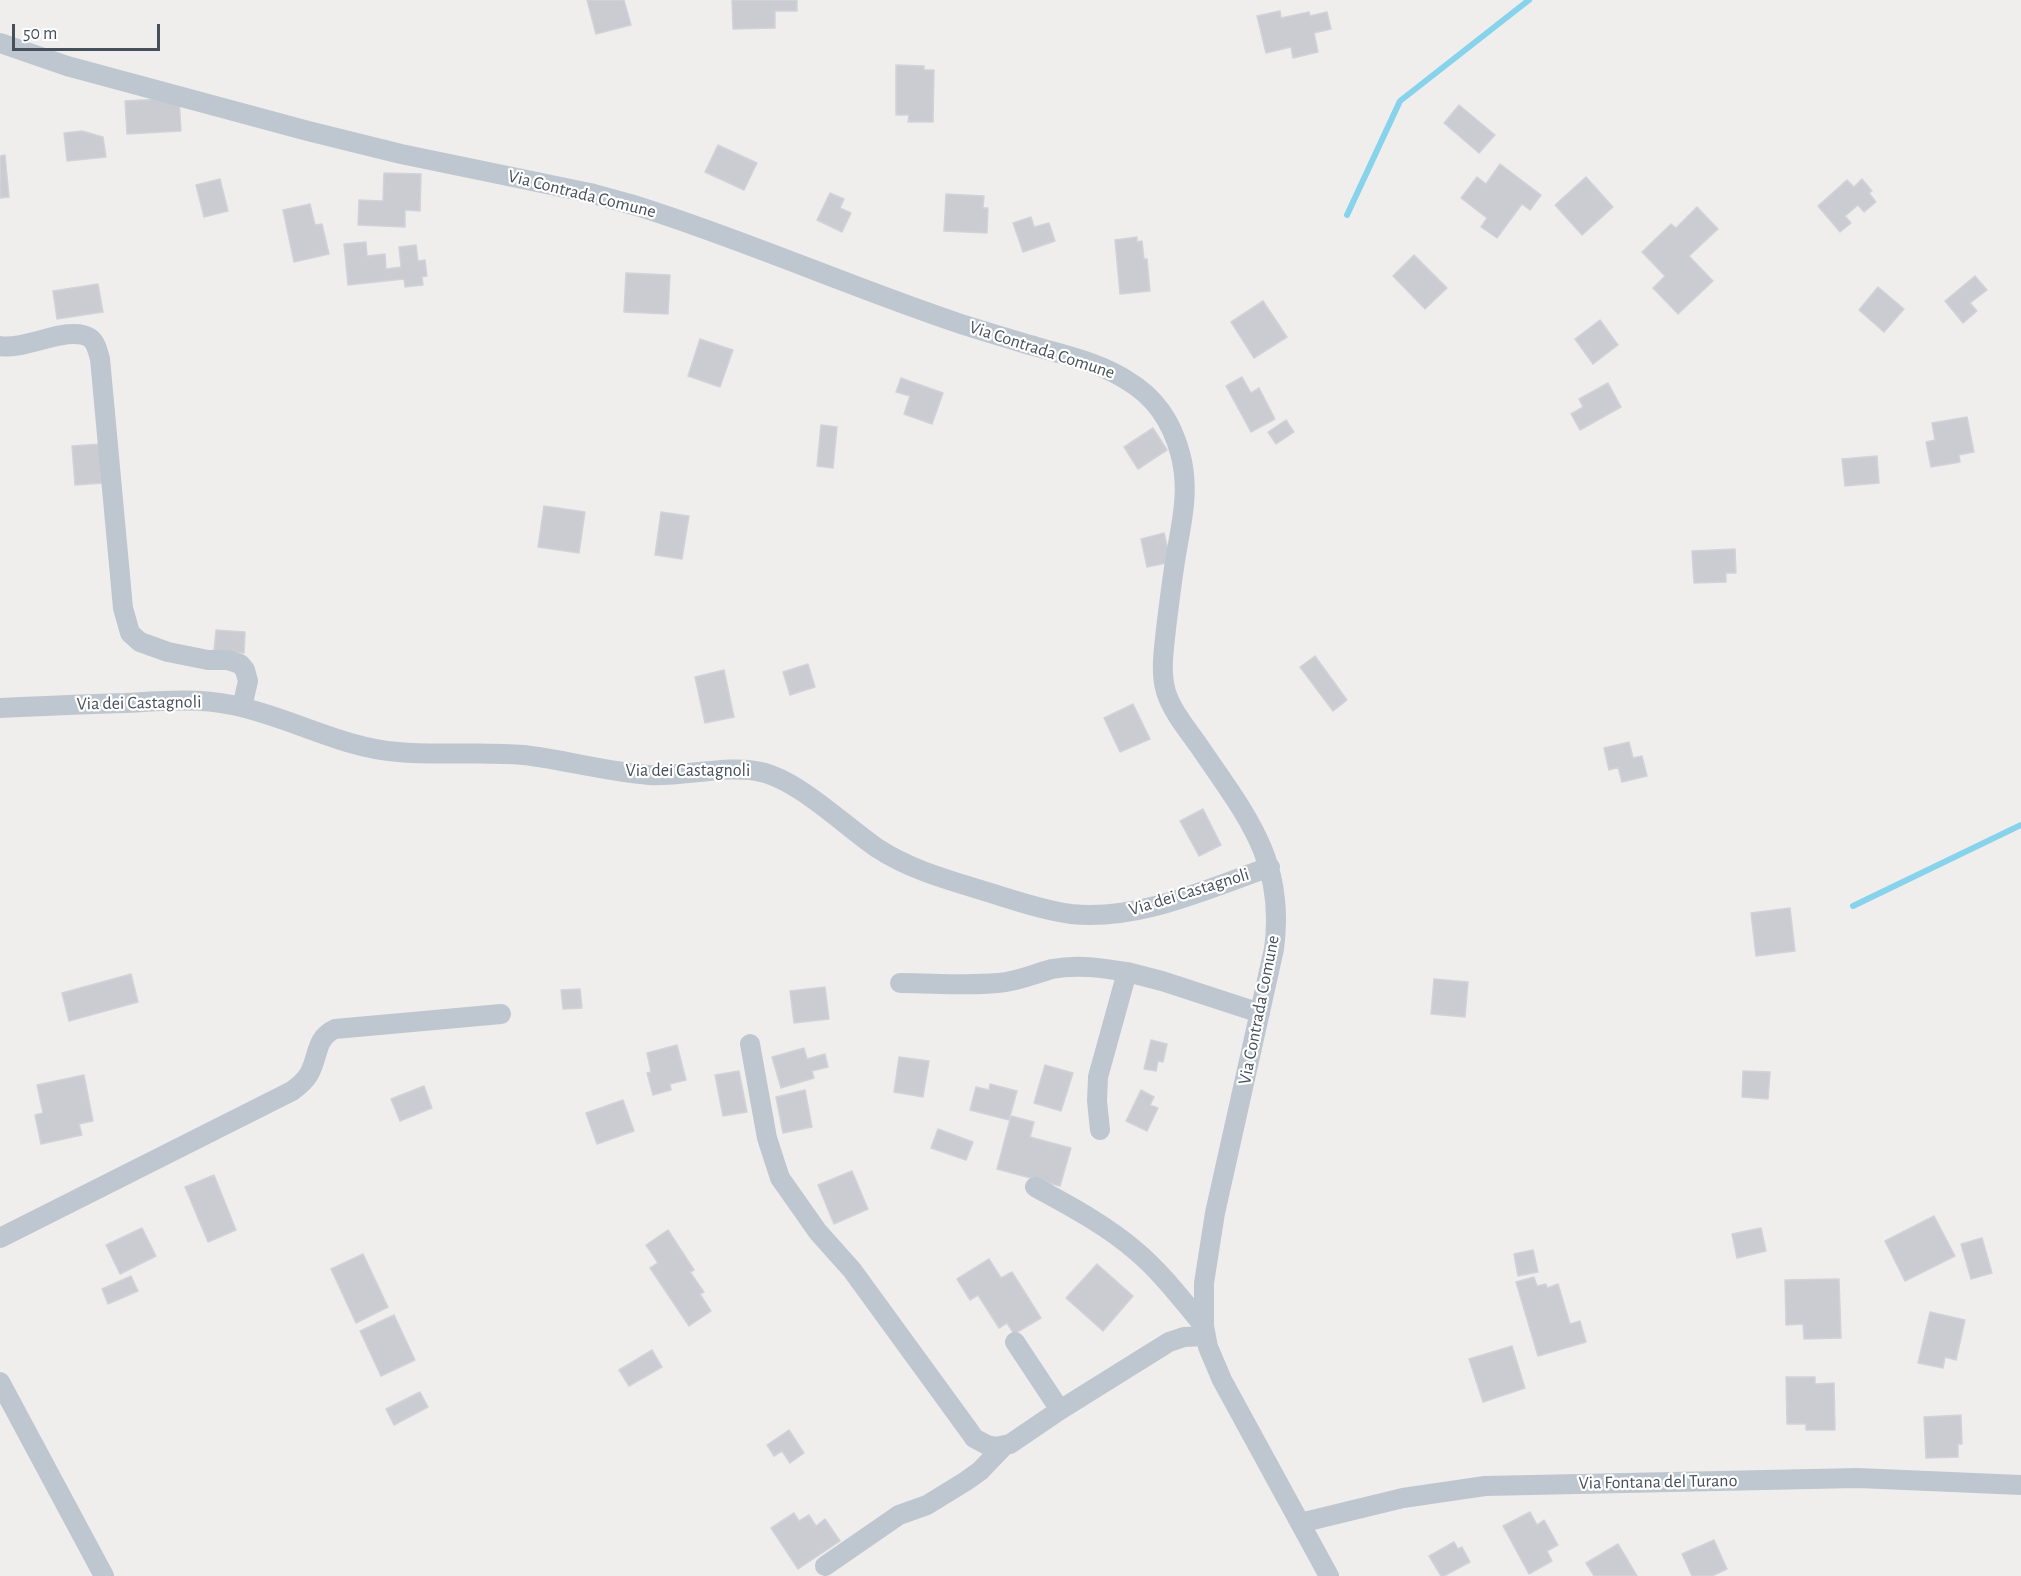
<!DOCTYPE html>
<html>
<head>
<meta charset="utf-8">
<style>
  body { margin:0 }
  #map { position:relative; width:2021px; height:1576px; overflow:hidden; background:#f0eeed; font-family:"Alegreya Sans",sans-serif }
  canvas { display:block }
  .scale { position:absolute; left:12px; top:24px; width:148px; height:27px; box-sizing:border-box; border:3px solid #46505b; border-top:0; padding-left:8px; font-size:18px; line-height:21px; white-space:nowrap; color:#46505b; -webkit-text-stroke:4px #fff; paint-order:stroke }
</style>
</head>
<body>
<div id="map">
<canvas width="2021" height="1576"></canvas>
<div class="scale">50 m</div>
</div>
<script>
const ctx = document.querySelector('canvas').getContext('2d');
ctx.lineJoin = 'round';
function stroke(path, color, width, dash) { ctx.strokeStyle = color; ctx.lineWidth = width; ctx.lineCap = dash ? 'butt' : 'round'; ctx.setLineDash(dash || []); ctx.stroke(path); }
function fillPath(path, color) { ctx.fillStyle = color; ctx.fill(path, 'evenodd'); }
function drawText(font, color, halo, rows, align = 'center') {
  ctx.font = font + ' "Alegreya Sans",sans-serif'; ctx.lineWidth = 4.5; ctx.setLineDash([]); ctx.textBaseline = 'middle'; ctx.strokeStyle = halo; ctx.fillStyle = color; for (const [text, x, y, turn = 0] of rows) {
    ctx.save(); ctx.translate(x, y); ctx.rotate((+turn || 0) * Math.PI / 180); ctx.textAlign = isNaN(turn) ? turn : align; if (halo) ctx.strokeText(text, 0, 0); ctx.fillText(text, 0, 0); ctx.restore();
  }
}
stroke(new Path2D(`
  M1347,215L1400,101L1529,0
  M1853,906L2021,825`), '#87d3ec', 6);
const building = new Path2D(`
  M587,0H624L631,25L596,34Z
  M732,0H797V11H775V28L733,29Z
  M1280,11L1281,18L1309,12L1310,16L1327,12L1331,29L1314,33L1318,52L1293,58L1291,47L1266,53L1257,16Z
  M896,65L924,66V70H934L933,122H908L909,115H896Z
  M179,98L181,131L127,134L125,101Z
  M1459,105L1495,135L1479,153L1444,123Z
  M82,131L103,137L106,157L67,161L64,133Z
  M718,145L757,163L744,190L705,172Z
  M5,155L9,197L0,198V156Z
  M1500,164L1541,195L1530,210L1522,204L1497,238L1481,227L1487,218L1461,198L1477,177L1486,184Z
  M384,173L421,174L420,211L405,210V227L358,225L359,200L383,201Z
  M1586,177L1613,207L1582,235L1555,205Z
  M220,179L228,211L204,217L196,185Z
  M1862,179L1872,191L1869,193L1876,202L1864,212L1858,205L1845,216L1851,223L1840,232L1818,206L1847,180L1854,187Z
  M830,193L844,199L840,208L851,213L842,232L817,220Z
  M946,194L984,196L983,208H988L987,233L944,231Z
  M310,204L315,225L322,224L329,254L294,262L283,210Z
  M1697,207L1718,229L1689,256L1713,281L1678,314L1653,288L1665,276L1642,252L1671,224L1676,228Z
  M1031,217L1034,227L1049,223L1055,241L1023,252L1013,223Z
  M1137,237V242L1142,241L1144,259H1147L1150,291L1120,294L1115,240Z
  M366,242L367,256L385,254L386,269L401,267L399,247L416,245L418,261L425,260L427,276L422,277L423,285L405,287L404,279L348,285L344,244Z
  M1414,255L1447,288L1425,309L1393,276Z
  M626,273L670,275L668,314L624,312Z
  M1975,276L1987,290L1970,303L1977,311L1963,323L1945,301Z
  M98,284L103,312L57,319L53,291Z
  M1878,287L1904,309L1884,332L1859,310Z
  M1263,301L1287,337L1254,358L1231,322Z
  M1600,320L1618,345L1593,364L1575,339Z
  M700,339L733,350L720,387L688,376Z
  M1242,377L1251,393L1259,388L1275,419L1251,432L1226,386Z
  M901,378L943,393L932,424L904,414L910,396L896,392Z
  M1608,383L1621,407L1580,430L1571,414L1583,407L1579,399Z
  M1967,417L1974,452L1959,455L1960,462L1931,467L1926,442L1935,440L1932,423Z
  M1286,420L1294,432L1276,444L1268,432Z
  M821,425L837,427L833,468L817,466Z
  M1153,428L1167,450L1138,469L1124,447Z
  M101,444L104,483L75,485L72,446Z
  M1877,456L1879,483L1845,486L1842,459Z
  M544,506L585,512L579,553L538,547Z
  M661,512L689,516L682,559L655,555Z
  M1164,533L1171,562L1147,567L1141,539Z
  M1735,549L1736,573H1726V582L1694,583L1692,551Z
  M216,630L245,632L244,653L214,651Z
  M1315,656L1347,700L1333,711L1300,667Z
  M808,664L815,687L790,695L783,672Z
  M724,670L734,717L705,723L695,677Z
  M1133,704L1150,739L1120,752L1104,718Z
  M1629,742L1633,758L1642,756L1647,776L1622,782L1618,767L1609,770L1604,748Z
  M1203,809L1221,845L1199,856L1180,821Z
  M1790,908L1795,951L1756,956L1751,913Z
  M131,974L138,1002L69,1021L62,993Z
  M1434,979L1468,982L1465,1017L1431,1014Z
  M825,987L829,1019L794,1023L790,991Z
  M580,989L582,1008L563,1009L561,990Z
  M1151,1040L1167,1044L1163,1062L1158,1061L1156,1071L1144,1069Z
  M677,1045L686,1080L670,1084L671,1090L653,1095L647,1073L651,1072L647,1053Z
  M804,1048L807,1059L825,1054L828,1067L812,1071L814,1078L781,1088L772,1057Z
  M899,1057L929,1061L923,1097L894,1092Z
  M1045,1065L1073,1073L1061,1111L1034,1103Z
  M739,1071L747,1112L723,1116L715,1075Z
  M1743,1071L1770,1072L1768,1099L1742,1097Z
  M84,1075L93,1121L79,1124L82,1135L41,1144L35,1115L43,1113L37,1085Z
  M990,1084L1017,1091L1009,1120L970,1110L976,1087L989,1090Z
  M424,1086L432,1108L400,1121L391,1099Z
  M805,1090L812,1127L783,1133L776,1097Z
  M1141,1090L1154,1097L1150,1105L1158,1108L1147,1131L1126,1121Z
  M623,1100L634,1131L597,1144L586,1113Z
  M1011,1116L1034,1122L1030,1137L1071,1148L1060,1186L997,1169Z
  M938,1129L973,1142L966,1160L931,1148Z
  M852,1171L868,1209L834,1224L818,1185Z
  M214,1175L236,1230L208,1242L185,1187Z
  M1934,1216L1955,1256L1905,1281L1885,1241Z
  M142,1228L156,1256L120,1274L106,1245Z
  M1761,1228L1766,1251L1737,1258L1732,1234Z
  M668,1230L694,1270L690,1272L704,1292L700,1294L711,1311L689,1326L650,1268L658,1263L646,1245Z
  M1982,1238L1992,1273L1971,1279L1961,1244Z
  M1533,1250L1538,1272L1518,1276L1514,1254Z
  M363,1254L388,1307L356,1323L331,1269Z
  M989,1259L1001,1278L1012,1272L1041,1318L1014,1334L1007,1323L999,1328L978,1295L970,1300L957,1279Z
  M1097,1264L1133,1296L1103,1331L1066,1298Z
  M131,1276L138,1291L108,1304L102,1289Z
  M1534,1277L1537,1286L1546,1284L1547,1288L1558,1284L1570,1324L1580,1321L1586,1342L1538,1356L1516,1282Z
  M1839,1279L1841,1338L1804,1339L1803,1324L1786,1325L1785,1280Z
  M1930,1312L1965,1320L1956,1360L1945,1357L1943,1368L1918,1363Z
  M394,1315L415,1360L381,1376L360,1331Z
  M1512,1346L1525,1388L1483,1402L1469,1359Z
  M652,1350L662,1367L629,1386L619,1370Z
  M1786,1377H1815V1384L1834,1383L1835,1430H1806V1424H1787Z
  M420,1392L428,1407L394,1425L386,1409Z
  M1961,1415L1962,1444H1958V1457L1926,1458L1924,1417Z
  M789,1430L804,1453L790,1463L782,1451L774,1456L767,1445Z
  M1530,1512L1537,1525L1544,1520L1558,1545L1547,1551L1552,1561L1529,1574L1503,1526Z
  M794,1513L799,1521L809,1515L816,1526L825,1519L840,1541L798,1569L771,1528Z
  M1714,1540L1727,1569L1712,1576H1692L1682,1554Z
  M1454,1542L1458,1549L1462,1547L1470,1562L1444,1576H1441L1429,1556Z
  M1618,1544L1637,1576H1594L1586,1563Z`);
fillPath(building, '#caccd2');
stroke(building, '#d1d3d9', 1.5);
stroke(new Path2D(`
  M0,43L67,66L308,131L401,154L590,193L637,206C745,240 848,286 955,322C982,331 1010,339 1037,347C1068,356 1101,363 1128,381C1155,397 1172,423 1180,453C1190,488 1182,521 1176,555C1172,580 1169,604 1166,629C1164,649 1160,672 1166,692C1172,711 1187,729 1199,746C1245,814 1286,860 1274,949L1215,1213L1204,1283V1326L1208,1347L1222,1380L1329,1576
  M0,346C25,351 69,324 90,338C96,342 98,352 100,359L123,608L130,633L140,642L168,652L208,660H228L240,664L245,670L248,681L242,707
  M0,708C42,706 84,704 126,703C162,701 197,698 232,705C288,716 341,748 398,752C440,756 482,751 524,755C566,760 607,772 649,775C684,777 730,764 761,772C798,780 845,826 877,848C909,869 945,879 981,890C1011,899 1041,910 1071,914C1140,921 1206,889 1270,867
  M900,983C932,983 966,986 998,983C1017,982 1034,974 1052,969C1077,964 1102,968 1127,972
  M750,1044L767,1138L780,1178L818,1232L852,1270L970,1432L974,1438L987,1445L995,1447L1010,1444L1060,1410L1169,1342L1184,1337L1206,1336
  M1100,1130L1097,1101L1098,1077L1127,972L1162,981L1260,1013
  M1035,1187C1070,1206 1106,1225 1136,1251C1162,1273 1182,1300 1204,1326
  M0,1238L292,1091C299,1086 305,1081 309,1074C319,1056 315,1038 335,1029L501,1014
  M1015,1342L1060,1410
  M0,1382L104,1576
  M1300,1523L1403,1498L1485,1486L1858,1478L2021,1485
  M825,1566L899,1515L927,1505L966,1481L980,1471L1004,1446`), '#bec7d0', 20);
drawText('18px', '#46505b', '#fff', [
  ["Via Contrada Comune",582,194,14],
  ["Via Contrada Comune",1042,350,18],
  ["Via dei Castagnoli",139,703,-1],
  ["Via dei Castagnoli",688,771],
  ["Via dei Castagnoli",1189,892,-17],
  ["Via Contrada Comune",1259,1010,-79],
  ["Via Fontana del Turano",1658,1482,-1]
]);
</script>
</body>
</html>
